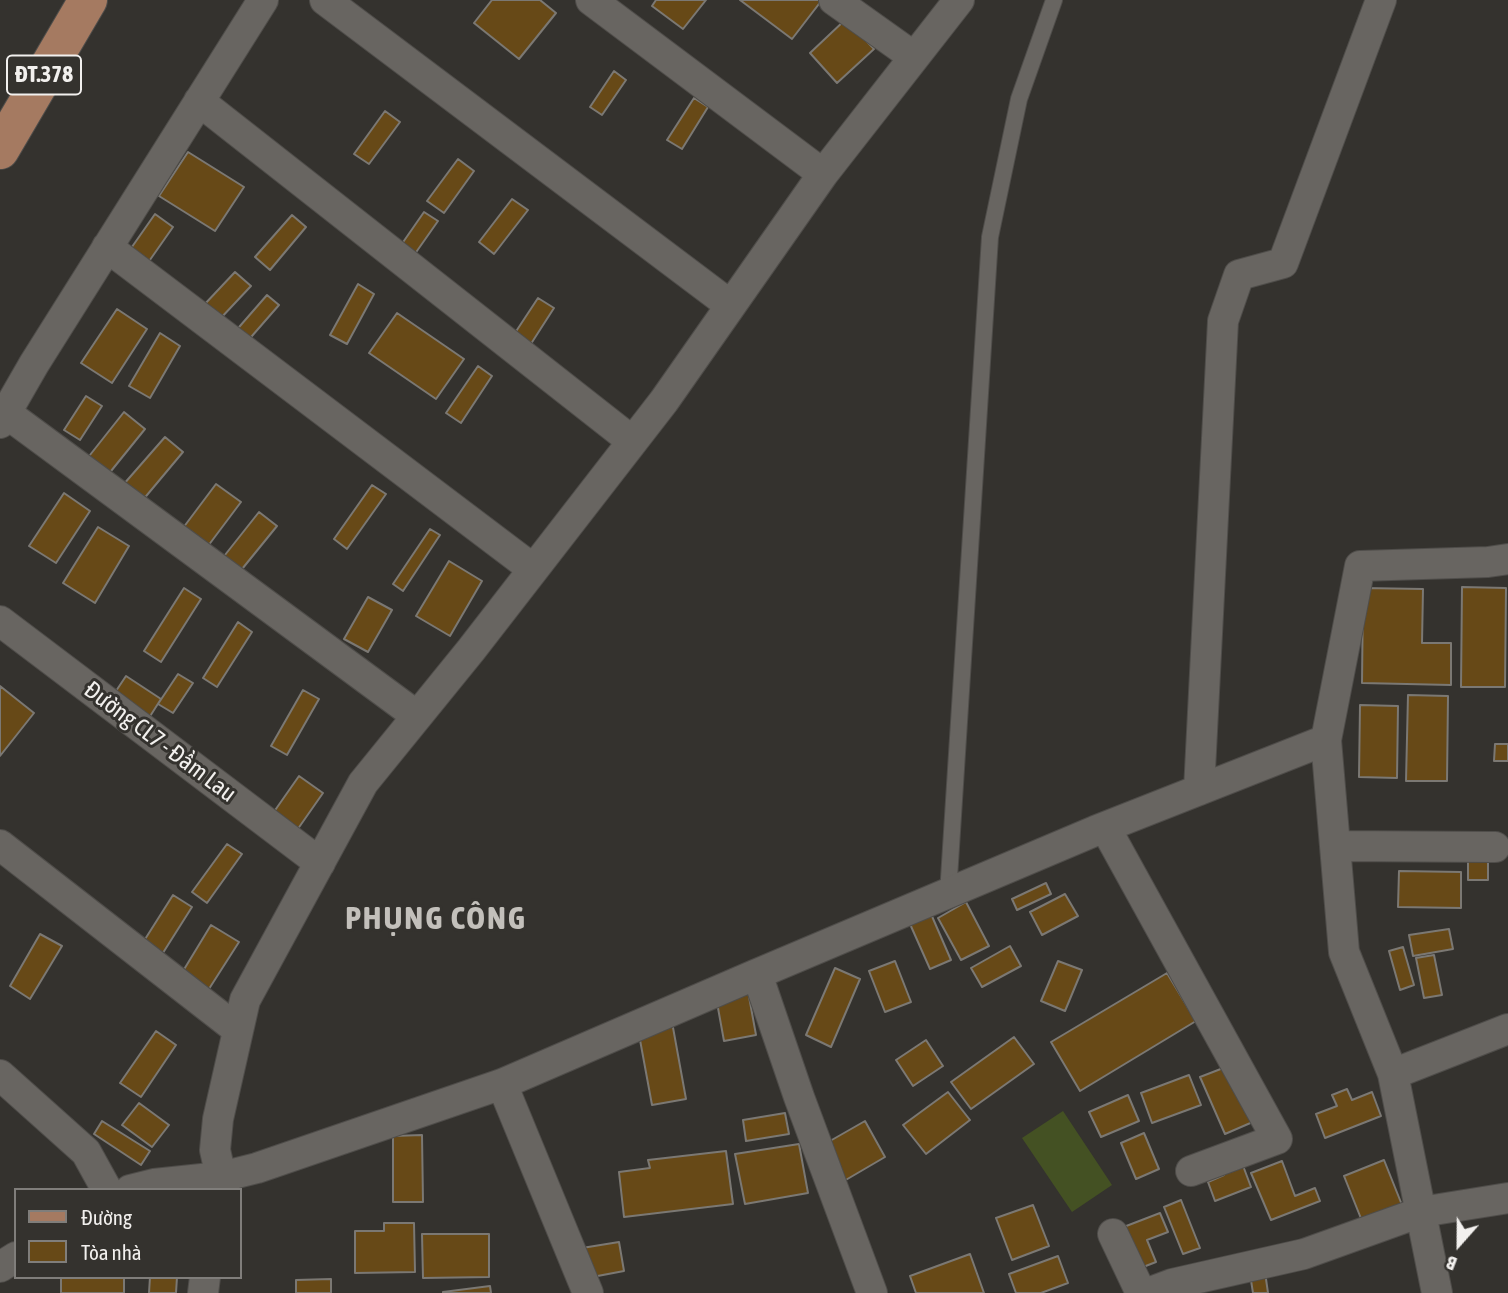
<!DOCTYPE html>
<html>
<head>
<meta charset="utf-8">
<style>
  body { margin:0 }
  #map { position:relative; width:1508px; height:1293px; overflow:hidden; background:#34322e; font-family:"Asap Condensed",sans-serif }
  canvas { display:block }
  .legend { position:absolute; left:14px; top:1188px; width:228px; height:91px; box-sizing:border-box; background:#34322e; border:2px solid #807e7b; margin:0; padding:9px 12px; list-style:none; font-size:21px; color:#f2f0ee }
  .legend li { display:flex; align-items:center; gap:14px; height:35px }
  .legend b { width:35px; border:2px solid #807e7b }
  .north { position:absolute; left:1424px; top:1209px; width:70px; height:70px; -webkit-text-stroke:5px #34322e; paint-order:stroke; rotate:201deg; font-size:19px; font-weight:700; line-height:28px; text-align:center; color:#f2f0ee }
  .north::after { content:''; display:block; margin:auto; width:24px; height:32px; background:#f2f0ee; clip-path:polygon(50% 0,100% 100%,50% 72%,0 100%) }
</style>
</head>
<body>
<div id="map">
<canvas width="1508" height="1293"></canvas>
<ul class="legend">
<li><b style="height:9px;background:#a57a61"></b>Đường</li>
<li><b style="height:19px;background:#674917"></b>Tòa nhà</li>
</ul>
<div class="north">B</div>
</div>
<script>
const ctx = document.querySelector('canvas').getContext('2d');
ctx.lineJoin = 'round';
function fillPath(path, color) { ctx.fillStyle = color; ctx.fill(path, 'evenodd'); }
function stroke(path, color, width, dash) { ctx.strokeStyle = color; ctx.lineWidth = width; ctx.lineCap = dash ? 'butt' : 'round'; ctx.setLineDash(dash || []); ctx.stroke(path); }
function drawText(font, color, halo, rows, align = 'center') {
  ctx.font = font + ' "Asap Condensed",sans-serif'; ctx.lineWidth = 6; ctx.setLineDash([]); ctx.textBaseline = 'middle'; ctx.strokeStyle = halo; ctx.fillStyle = color; for (const [text, x, y, turn = 0] of rows) {
    ctx.save(); ctx.translate(x, y); ctx.rotate((+turn || 0) * Math.PI / 180); ctx.textAlign = isNaN(turn) ? turn : align; if (halo) ctx.strokeText(text, 0, 0); ctx.fillText(text, 0, 0); ctx.restore();
  }
}
fillPath(new Path2D(`
  M1063,1111L1112,1185L1072,1212L1022,1138Z`), '#445123');
const building = new Path2D(`
  M492,0H540L556,13L519,59L474,23Z
  M656,0H706L683,29L652,6Z
  M740,0H822L792,39Z
  M846,19L874,49L837,83L810,53Z
  M614,71L626,80L602,115L590,107Z
  M694,98L708,107L682,149L667,140Z
  M385,111L400,122L369,164L354,154Z
  M188,152L244,187L215,231L159,196Z
  M458,159L474,171L444,213L427,201Z
  M512,199L528,210L494,254L479,242Z
  M424,212L438,221L412,258L399,248Z
  M155,214L173,227L145,267L127,254Z
  M292,215L306,227L270,270L255,257Z
  M235,272L251,286L219,320L203,306Z
  M358,284L374,294L347,344L330,335Z
  M267,295L279,305L245,344L233,334Z
  M538,298L554,308L527,350L511,339Z
  M117,309L147,329L112,383L81,363Z
  M397,313L464,359L436,399L369,353Z
  M160,333L180,346L150,398L129,386Z
  M478,366L492,376L461,423L446,413Z
  M86,396L102,406L80,440L64,430Z
  M124,412L145,429L107,476L86,460Z
  M165,437L183,452L142,501L123,485Z
  M216,484L241,502L205,550L180,532Z
  M372,485L386,494L347,549L334,539Z
  M64,493L90,511L56,563L29,546Z
  M259,512L277,526L238,574L221,560Z
  M98,527L129,546L95,603L63,583Z
  M430,529L440,535L403,591L393,584Z
  M449,561L482,581L450,636L416,616Z
  M1462,587L1506,588L1505,687H1461Z
  M184,588L201,599L161,662L144,651Z
  M1363,588L1423,589L1422,643H1451V685L1362,683Z
  M368,597L392,610L368,652L344,639Z
  M238,622L252,632L217,687L203,678Z
  M178,674L193,683L173,713L158,704Z
  M126,676L161,699L147,721L112,697Z
  M0,686L34,713L0,756Z
  M303,690L319,699L287,755L271,746Z
  M1408,695L1448,696L1447,781H1406Z
  M1360,705L1398,706L1397,778L1359,777Z
  M1495,744H1508V761H1494Z
  M299,776L323,793L295,833L271,816Z
  M227,844L242,854L207,903L192,892Z
  M1468,853L1488,854V880H1468Z
  M1399,871L1461,872V908L1398,907Z
  M1046,883L1051,894L1017,910L1012,899Z
  M1065,894L1078,916L1042,935L1030,912Z
  M173,895L192,907L161,956L142,944Z
  M966,902L989,946L961,960L938,918Z
  M931,914L951,960L930,969L910,924Z
  M211,925L239,942L207,992L180,976Z
  M1449,929L1453,949L1413,956L1409,935Z
  M40,934L62,946L30,999L10,986Z
  M1010,946L1021,966L982,987L971,968Z
  M1403,947L1414,985L1400,990L1389,951Z
  M1434,955L1442,995L1424,998L1416,958Z
  M895,961L911,1002L885,1012L869,971Z
  M1058,961L1082,970L1065,1011L1041,1001Z
  M835,968L860,979L831,1047L806,1035Z
  M1167,973L1196,1021L1080,1091L1051,1042Z
  M748,991L756,1035L724,1041L716,997Z
  M672,1022L686,1099L652,1105L638,1029Z
  M156,1031L176,1045L141,1097L120,1083Z
  M1014,1037L1034,1064L971,1109L951,1082Z
  M926,1040L943,1066L913,1086L896,1060Z
  M1231,1065L1255,1121L1225,1134L1200,1077Z
  M1189,1075L1201,1105L1152,1123L1141,1093Z
  M1347,1089L1352,1100L1372,1092L1381,1116L1325,1138L1316,1114L1337,1106L1332,1095Z
  M948,1092L970,1120L926,1154L903,1125Z
  M1128,1095L1139,1121L1101,1137L1089,1112Z
  M139,1103L169,1125L152,1147L122,1125Z
  M785,1113L789,1134L746,1141L743,1120Z
  M102,1121L150,1151L141,1165L94,1134Z
  M865,1121L885,1157L844,1181L823,1145Z
  M1144,1133L1159,1169L1136,1179L1121,1143Z
  M422,1135L423,1202H393V1136Z
  M799,1144L808,1193L745,1204L735,1154Z
  M726,1151L733,1204L624,1217L619,1172L650,1168L648,1160Z
  M1239,1155L1251,1187L1215,1201L1208,1182L1224,1175L1220,1163Z
  M1384,1160L1402,1205L1362,1221L1344,1176Z
  M1282,1161L1295,1196L1315,1188L1320,1201L1271,1220L1251,1173Z
  M1181,1200L1200,1248L1183,1254L1164,1207Z
  M1033,1205L1049,1246L1012,1260L996,1218Z
  M1160,1213L1168,1232L1147,1240L1156,1262L1138,1269L1121,1228Z
  M384,1223H414L415,1272L355,1273V1231H384Z
  M422,1234H489V1277L423,1278Z
  M619,1242L624,1271L587,1278L582,1248Z
  M970,1254L984,1293H916L910,1276Z
  M1058,1256L1068,1283L1041,1293H1016L1009,1274Z
  M1265,1272L1268,1293H1253L1250,1274Z
  M61,1277H124V1293H61Z
  M150,1277H177L176,1293H149Z
  M331,1279V1293H296V1280Z
  M490,1286L491,1293H443V1292Z`);
fillPath(building, '#674917');
stroke(building, '#7b7873', 2);
const service = new Path2D(`
  M948,894L990,237L1019,99L1054,0`);
const minor = new Path2D(`
  M325,0L730,305
  M591,0L823,174
  M834,0L914,57
  M199,101L632,441
  M107,247L533,569
  M6,413L417,716
  M0,423L34,364L263,0
  M0,621L320,863
  M1199,790L1223,321L1239,275L1283,263L1381,0
  M1105,827L1277,1139L1191,1171
  M0,845L238,1030
  M1335,846L1495,847
  M757,974L502,1084L257,1168L221,1177L215,1150L218,1119L245,1000L363,783L471,650L664,401L823,174L959,0
  M1393,1074L1344,952L1326,740L1360,566L1488,562L1508,559
  M0,1075L86,1152L107,1190
  M502,1084L588,1293
  M130,1190L154,1184L221,1177L219,1190
  M1113,1234L1141,1293
  M0,1267L16,1257
  M203,1293L205,1277
  M872,1293L799,1097L757,974L1095,831L1326,740
  M1148,1293L1172,1284L1304,1254L1421,1212L1508,1198
  M1437,1293L1393,1074L1508,1029`);
const primary = new Path2D(`
  M0,150L88,0`);
stroke(service, '#4f4d4a', 18);
stroke(minor, '#4f4d4a', 32);
stroke(primary, '#4f4d4a', 40);
stroke(service, '#686561', 16);
stroke(minor, '#686561', 30);
stroke(primary, '#a57a61', 38);
for (const [x, y, w] of [
  [44,75,74]
]) { const box = new Path2D(); box.roundRect(x - w / 2, y - 19.5, w, 39, 5); ctx.fillStyle = '#34322e'; ctx.fill(box); stroke(box, '#f2f0ee', 2); }
drawText('bold 23px', '#f2f0ee', null, [
  ["ĐT.378",44,75]
]);
drawText('24px', '#f2f0ee', '#34322e', [
  ["Đường CL7 - Đầm Lau",160,742,37]
]);
ctx.letterSpacing = '2px';
drawText('bold 32px', '#c3c0bb', '#34322e', [
  ["PHỤNG CÔNG",436,919]
]);
ctx.letterSpacing = '0px';
</script>
</body>
</html>
